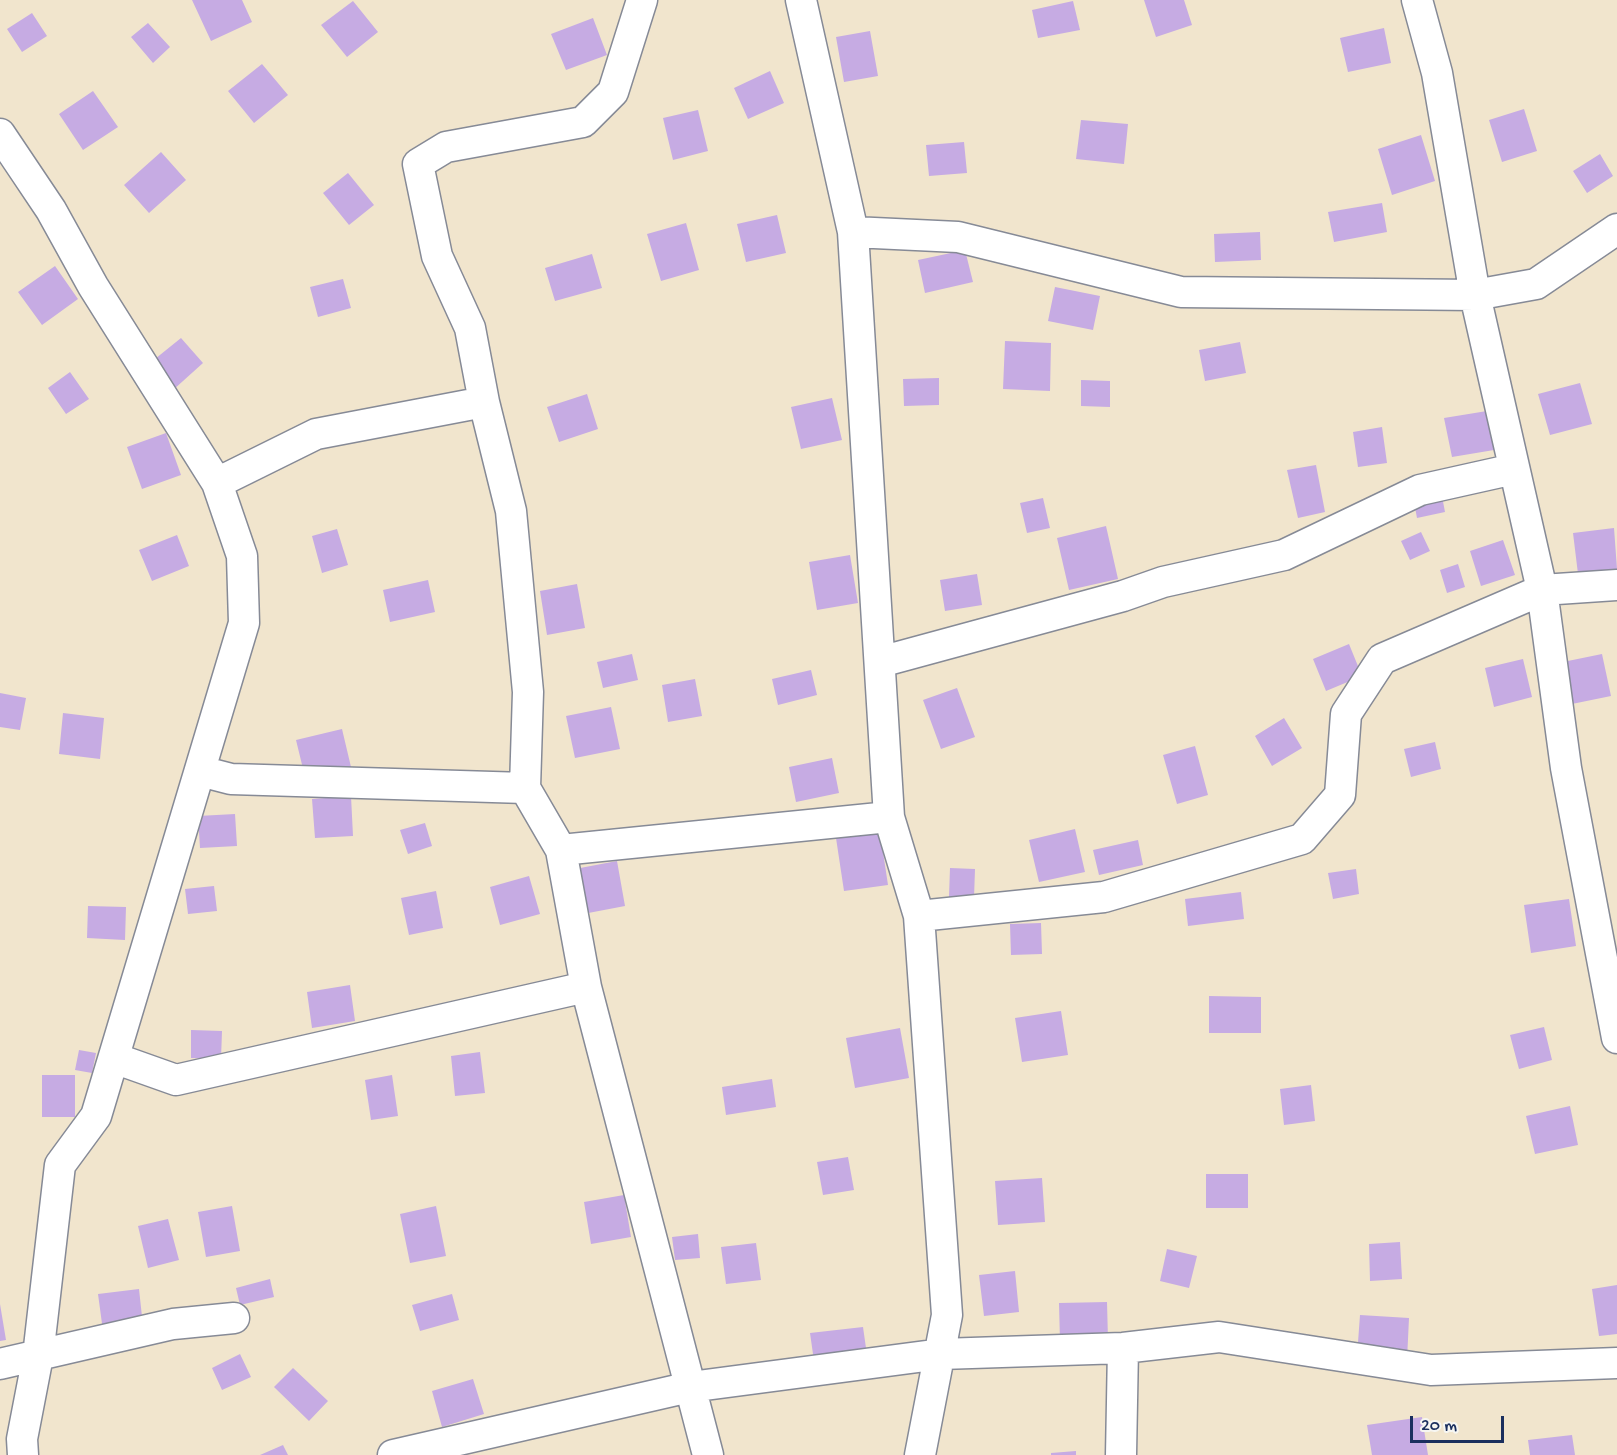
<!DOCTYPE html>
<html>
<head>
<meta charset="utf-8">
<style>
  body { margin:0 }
  #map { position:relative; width:1617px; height:1455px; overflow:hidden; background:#f1e5cd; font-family:"Gochi Hand",sans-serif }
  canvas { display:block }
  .scale { position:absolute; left:1410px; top:1416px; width:94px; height:27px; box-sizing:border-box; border:3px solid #1b2f5e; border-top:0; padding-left:8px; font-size:18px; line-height:21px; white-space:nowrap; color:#1b2f5e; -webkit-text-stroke:4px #f6f6f2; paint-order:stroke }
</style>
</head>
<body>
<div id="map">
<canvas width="1617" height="1455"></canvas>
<div class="scale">20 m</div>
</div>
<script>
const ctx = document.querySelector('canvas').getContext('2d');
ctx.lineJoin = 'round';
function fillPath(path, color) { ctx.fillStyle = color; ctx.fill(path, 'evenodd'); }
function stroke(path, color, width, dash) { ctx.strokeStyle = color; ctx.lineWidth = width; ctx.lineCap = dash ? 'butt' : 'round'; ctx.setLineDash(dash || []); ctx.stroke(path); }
fillPath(new Path2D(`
  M192,0H242L252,22L211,41Z
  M1144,0H1184L1192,25L1156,37Z
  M353,1L378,32L347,57L321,25Z
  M1073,1L1080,30L1038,38L1032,10Z
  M32,13L47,36L22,52L7,29Z
  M593,18L607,55L566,70L551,34Z
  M148,23L170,47L153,63L131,37Z
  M1384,28L1391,63L1348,72L1340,38Z
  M870,31L878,76L844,82L836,37Z
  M262,64L288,95L254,123L228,91Z
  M770,71L784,103L748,119L734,88Z
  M93,91L118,127L83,150L59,114Z
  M1524,109L1537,151L1502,162L1489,120Z
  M698,110L708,151L673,160L663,118Z
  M1081,120L1128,124L1124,164L1076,159Z
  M1421,135L1435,181L1392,195L1378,149Z
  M964,142L967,173L929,176L926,145Z
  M161,152L186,180L149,213L124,185Z
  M1600,154L1613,176L1587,193L1573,171Z
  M348,173L374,205L349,225L323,193Z
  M1382,203L1387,232L1334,242L1328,212Z
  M777,215L786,253L746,262L737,224Z
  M686,223L699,270L661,281L647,234Z
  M1260,232L1261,260L1215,262L1214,234Z
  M965,250L973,282L925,293L918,260Z
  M592,254L602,288L555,301L545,268Z
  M55,266L78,299L42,325L18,292Z
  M343,279L351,308L318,317L310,287Z
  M1055,287L1100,296L1093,330L1048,321Z
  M181,338L203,363L173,390L150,363Z
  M1005,341L1051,343L1050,391L1003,389Z
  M1240,342L1246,373L1205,381L1199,350Z
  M70,372L89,399L66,414L48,388Z
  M939,378V405L904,406L903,379Z
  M1081,380L1110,381V407L1081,406Z
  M1580,383L1592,424L1550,435L1538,394Z
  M587,394L598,429L559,442L547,407Z
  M832,398L842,440L801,449L791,407Z
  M1487,411L1494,450L1452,457L1444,418Z
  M1382,427L1387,463L1358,467L1353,432Z
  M166,433L181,475L142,489L127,447Z
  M1316,465L1325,512L1298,518L1287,470Z
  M1441,491L1445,512L1417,518L1413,497Z
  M1043,498L1050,528L1027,533L1020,503Z
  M1106,526L1118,579L1069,590L1057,538Z
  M1614,528L1617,569L1578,574L1573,533Z
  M337,529L348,565L322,573L312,536Z
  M1421,532L1430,551L1410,560L1401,541Z
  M177,535L189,566L152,581L139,550Z
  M1503,540L1515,575L1481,586L1470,551Z
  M850,555L858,603L817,610L809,562Z
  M1458,564L1465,587L1447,593L1440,570Z
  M977,574L982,605L945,611L940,580Z
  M428,580L435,612L390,622L383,590Z
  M577,584L585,628L547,635L540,591Z
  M1349,644L1362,676L1326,691L1313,659Z
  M632,654L638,680L603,688L597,662Z
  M1602,654L1611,696L1567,705L1558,663Z
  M1523,659L1532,697L1494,707L1485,668Z
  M811,670L817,695L778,705L772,679Z
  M695,679L702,716L668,722L662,685Z
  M957,688L975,737L941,749L923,700Z
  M0,693L26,698L20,730L0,727Z
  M611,707L620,749L575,758L566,716Z
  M63,713L104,718L100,759L59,754Z
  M1284,718L1302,748L1272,766L1255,736Z
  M342,729L351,767L305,777L296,740Z
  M1435,742L1441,769L1411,777L1404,749Z
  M1195,746L1208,795L1177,804L1163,755Z
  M832,758L839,793L796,802L789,767Z
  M351,796L353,836L315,838L312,799Z
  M235,814L237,846L200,848L198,816Z
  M425,823L432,846L408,854L400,830Z
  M1075,829L1085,872L1039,882L1029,840Z
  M880,832L888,885L844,891L836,838Z
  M1138,840L1143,865L1099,875L1093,850Z
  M617,861L625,906L583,914L575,869Z
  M950,868L975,869L974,898L949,897Z
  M1356,869L1359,894L1333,899L1328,873Z
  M529,876L540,914L500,925L490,887Z
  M214,886L217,911L188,914L185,889Z
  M436,891L443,928L409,935L401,898Z
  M1241,892L1244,919L1188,926L1185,899Z
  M1569,899L1576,946L1531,953L1524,905Z
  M88,906L126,907L125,940L87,938Z
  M1041,923L1042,954L1011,955L1010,924Z
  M350,985L355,1021L312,1028L307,992Z
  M1209,996L1261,997V1033H1209Z
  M1061,1011L1068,1055L1022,1062L1015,1018Z
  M1544,1027L1552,1060L1519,1069L1510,1035Z
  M900,1028L909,1078L855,1088L846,1038Z
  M191,1030L222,1031L221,1059L191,1058Z
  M79,1050L96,1053L92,1073L75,1070Z
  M480,1052L485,1093L455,1096L451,1056Z
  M42,1075H75V1117H42Z
  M392,1075L398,1116L371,1120L365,1080Z
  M772,1079L776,1107L726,1115L722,1087Z
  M1311,1085L1315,1121L1284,1125L1280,1089Z
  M1570,1106L1578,1145L1535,1154L1526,1116Z
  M848,1157L854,1190L823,1195L817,1162Z
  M1206,1174H1248V1208H1206Z
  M1042,1178L1045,1222L998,1225L995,1181Z
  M624,1195L631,1237L591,1244L584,1202Z
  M232,1206L240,1251L206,1257L198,1212Z
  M436,1206L446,1256L410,1263L400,1214Z
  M168,1219L179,1260L148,1268L138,1226Z
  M698,1234L700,1258L675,1260L672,1237Z
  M1400,1242L1402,1279L1370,1281L1369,1244Z
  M756,1243L761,1280L726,1284L721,1247Z
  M1167,1249L1197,1256L1189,1288L1160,1281Z
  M1015,1271L1019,1312L984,1316L979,1275Z
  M270,1279L274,1297L240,1305L236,1288Z
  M1617,1285V1334L1599,1336L1592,1289Z
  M139,1289L143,1326L103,1331L98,1294Z
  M452,1294L459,1320L420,1331L412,1305Z
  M1107,1302L1108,1340L1060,1342L1059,1303Z
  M0,1304L6,1340L0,1341Z
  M1360,1315L1409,1318L1407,1360L1357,1356Z
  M863,1327L867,1355L814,1361L810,1333Z
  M240,1354L251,1377L222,1390L212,1368Z
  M293,1368L328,1401L309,1421L274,1387Z
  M473,1379L484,1414L442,1427L432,1391Z
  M1422,1417L1428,1455H1372L1367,1425Z
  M1572,1435L1575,1455H1530L1528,1440Z
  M283,1445L288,1455H260Z
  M1076,1451V1455H1051V1453Z`), '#c6abe3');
const minor = new Path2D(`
  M642,0L613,92L583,122L446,147L418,164L437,256L470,328L484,402L511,511L528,692L525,788L561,850L586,987L708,1455
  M801,0L853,232L889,817L919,916L947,1315L920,1455
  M1417,0L1437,73L1475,295L1542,590L1566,768L1617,1038
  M0,134L51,210L93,286L217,483L242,556L244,623L96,1116L60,1165L38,1356L22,1439L23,1455
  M853,232L958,237L1181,292L1475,295L1536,284L1617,229
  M217,483L316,434L484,402
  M880,662L1123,596L1163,582L1284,555L1420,490L1514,469
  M200,771L231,779L525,788
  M561,850L889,817
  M919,916L1104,897L1302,839L1340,795L1346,714L1382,659L1542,590L1617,585
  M114,1058L176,1080L586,987
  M0,1364L173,1324L234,1318
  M393,1455L690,1387L941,1354L1123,1348L1219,1337L1431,1370L1617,1363
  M1121,1455L1123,1348`);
stroke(minor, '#868a96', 33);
stroke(minor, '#fff', 30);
</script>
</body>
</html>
